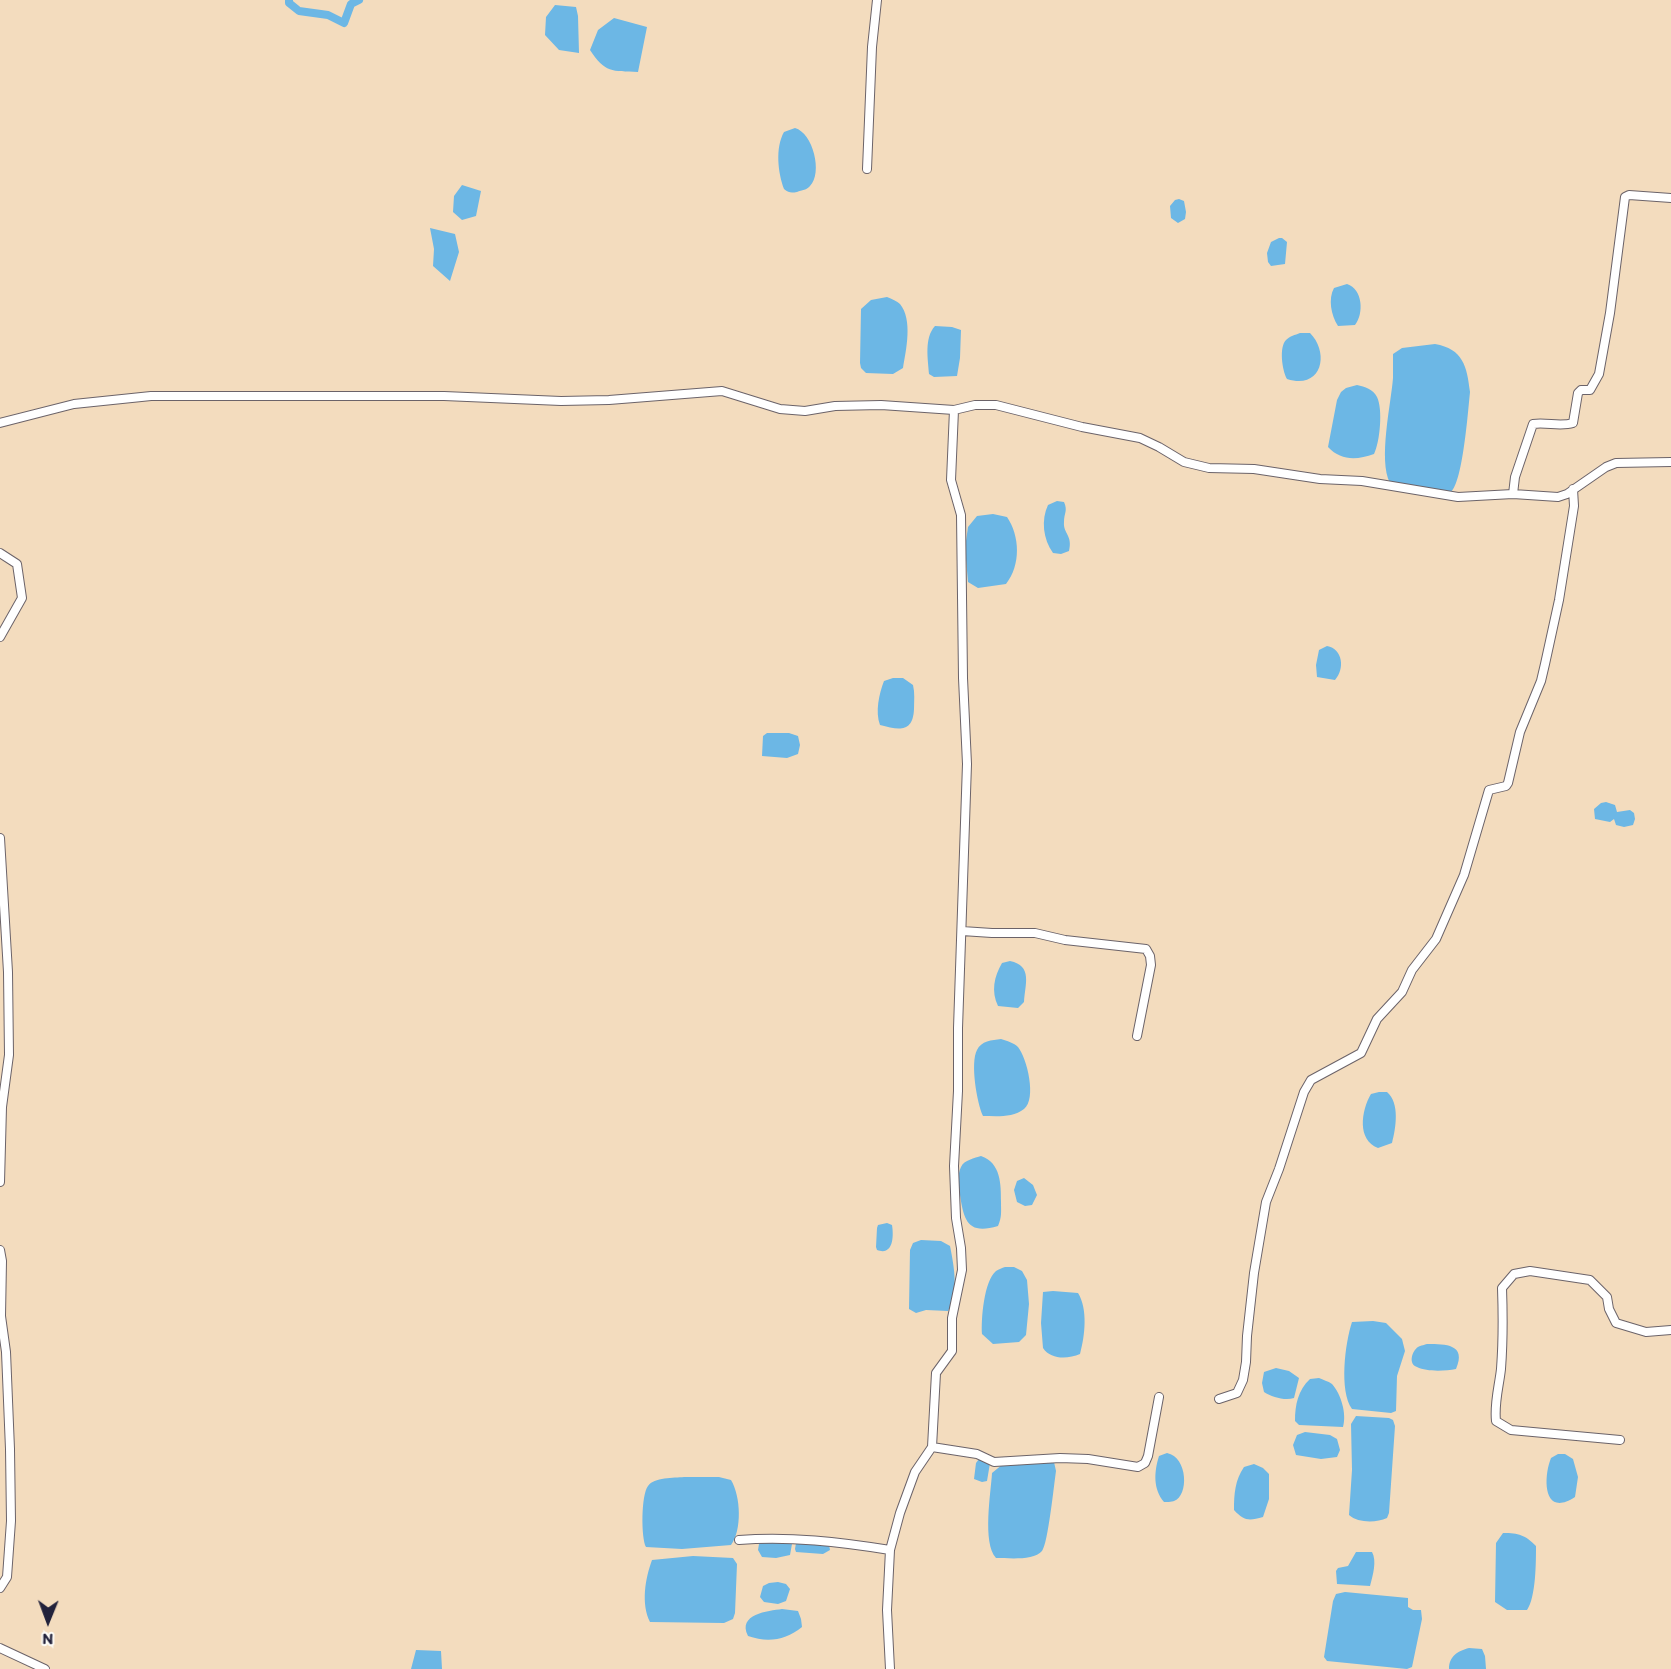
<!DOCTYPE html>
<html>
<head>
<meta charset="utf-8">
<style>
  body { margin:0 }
  #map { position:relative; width:1671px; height:1669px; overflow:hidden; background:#f3dcbe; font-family:Itim,sans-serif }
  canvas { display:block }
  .north { position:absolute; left:18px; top:1591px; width:60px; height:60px; -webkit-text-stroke:4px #fdfcf7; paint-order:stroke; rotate:181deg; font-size:16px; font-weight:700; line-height:24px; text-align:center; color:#22223b }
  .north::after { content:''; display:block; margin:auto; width:21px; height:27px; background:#22223b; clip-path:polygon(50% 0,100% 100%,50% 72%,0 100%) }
</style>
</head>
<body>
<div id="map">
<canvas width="1671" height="1669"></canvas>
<div class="north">N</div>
</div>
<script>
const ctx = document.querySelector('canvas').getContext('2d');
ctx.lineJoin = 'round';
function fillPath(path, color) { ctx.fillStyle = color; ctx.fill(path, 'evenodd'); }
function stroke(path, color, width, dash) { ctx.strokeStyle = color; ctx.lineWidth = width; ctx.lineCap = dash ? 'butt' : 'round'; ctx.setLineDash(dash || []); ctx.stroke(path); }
fillPath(new Path2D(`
  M555,5L576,7L578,16L579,53L559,50L545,35L546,17Z
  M614,18L647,27L638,72C612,71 605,73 590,50L598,30Z
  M795,128C813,133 823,173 810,186C807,190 802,190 797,192C791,193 789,193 784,189C778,173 775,148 784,132Z
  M462,185L481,191L476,216L462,220L453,212L454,196Z
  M1179,199L1184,201L1186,212L1185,219L1178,223L1171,218L1170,206L1175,200Z
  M430,228L455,234L459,252L450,281L433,266L434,249Z
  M1279,238H1282L1287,242L1285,264L1271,266L1268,262L1267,253L1271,242Z
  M1347,284C1363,289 1364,314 1355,325L1338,326C1331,315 1328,299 1334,288Z
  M887,297C892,299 897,301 900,304C913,320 906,350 903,368L893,374L866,373L861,368L860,363L861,309L871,300Z
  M935,326L952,327L961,330L960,358L957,376L934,377L929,374C928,359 924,338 935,326Z
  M1300,333H1310C1330,353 1322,390 1287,379C1282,370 1279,347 1286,340C1290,336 1295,335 1300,333Z
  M1435,344C1463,349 1467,366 1470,392C1468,411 1463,481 1451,492L1390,483C1378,460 1391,404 1393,378C1393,370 1393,362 1393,354L1402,348Z
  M1357,385C1365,387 1373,389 1377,397C1383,409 1380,442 1374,454C1357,460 1341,461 1328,447L1337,400L1341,392L1346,388Z
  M1057,501L1064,502C1068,511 1064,513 1064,522C1063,534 1073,535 1069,551L1061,554L1053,553C1043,539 1041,520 1048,505Z
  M993,514L1007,517C1020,536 1021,565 1006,584L978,588L968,582L965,548L968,527L977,516Z
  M1327,646C1343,649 1345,669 1335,680L1317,677L1316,665L1319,650Z
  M893,678H903L913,685C915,693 914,701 914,709C913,733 899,730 880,725C875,712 879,694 884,681Z
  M767,733H789L798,736L800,745L798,754L787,758L762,756L763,736Z
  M1606,802L1615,805L1617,812L1630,810L1634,813L1635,819L1633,825L1624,827L1616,825L1614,819L1610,822L1595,819L1594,809L1601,803Z
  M1010,961C1033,966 1025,984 1024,1002L1018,1008L998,1006C991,991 994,977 1002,963Z
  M1001,1039C1007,1041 1014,1043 1018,1047C1027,1058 1037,1099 1024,1109C1013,1118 996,1116 983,1116C977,1103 970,1063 977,1050C981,1041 992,1040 1001,1039Z
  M1379,1092H1387C1400,1103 1396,1128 1392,1143L1378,1148C1357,1140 1361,1111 1371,1094Z
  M981,1156C1001,1163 1001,1184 1001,1202C1001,1212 1002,1217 998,1226C968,1235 964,1221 960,1195C959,1187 957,1174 961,1167C964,1160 975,1158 981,1156Z
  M1024,1178L1033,1185L1037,1195L1032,1205L1025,1206L1017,1202L1014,1190L1017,1181Z
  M887,1223L892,1225C894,1237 893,1256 877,1250L876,1247L877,1228L878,1225Z
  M921,1240L941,1241L950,1246C954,1266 959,1292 948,1311L926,1310L916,1313L909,1309L910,1250L913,1243Z
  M1005,1267H1014L1022,1271L1027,1280L1029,1304L1026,1335L1019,1342L993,1344L982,1334C981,1319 984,1281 996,1271C999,1269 1002,1268 1005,1267Z
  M1053,1291L1078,1293C1088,1309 1085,1336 1080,1354C1068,1359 1051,1360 1043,1348L1041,1323L1043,1292Z
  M1373,1321L1386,1323L1402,1339L1405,1351L1397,1376L1396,1411L1391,1413L1352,1409C1339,1391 1345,1343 1352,1322Z
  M1428,1344C1445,1344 1467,1344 1456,1369C1445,1371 1427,1372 1417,1367C1408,1364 1412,1351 1418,1347C1420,1346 1426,1344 1428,1344Z
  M1276,1368L1289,1371L1299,1378L1294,1398C1285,1401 1272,1397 1264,1392L1262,1383L1264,1372Z
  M1319,1378C1323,1380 1328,1381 1332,1384C1341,1394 1347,1414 1343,1427L1299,1425L1295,1421C1295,1405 1298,1390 1310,1379Z
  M1356,1416L1389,1418L1393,1420L1395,1426L1389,1513L1387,1518C1376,1523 1358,1523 1349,1515L1352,1470L1351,1424Z
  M1305,1432L1330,1435L1337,1439L1340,1450L1337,1457L1321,1459L1296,1455L1293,1445L1297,1435Z
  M1167,1453C1188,1457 1189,1496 1174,1501C1173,1502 1164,1502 1164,1502C1153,1489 1154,1472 1159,1456Z
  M1558,1454H1565L1573,1459L1578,1477L1575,1497C1543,1518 1543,1478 1551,1458Z
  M979,1459L990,1463L987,1481L982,1482L974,1479L976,1463Z
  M1054,1462L1056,1471C1054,1484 1048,1544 1042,1551C1034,1561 1008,1558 996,1558C982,1543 991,1492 992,1473L1003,1464Z
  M1254,1464L1263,1468L1269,1474V1499L1263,1517C1249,1521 1244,1521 1234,1510C1234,1494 1235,1480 1244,1467Z
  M684,1477H719L731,1480C741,1497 742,1530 731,1545L682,1549L646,1547C641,1538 641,1495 648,1486C654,1477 674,1478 684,1477Z
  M1503,1533C1519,1533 1525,1535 1536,1546C1536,1562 1536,1597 1527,1610H1507L1495,1602L1496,1543Z
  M764,1542H787L792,1544L790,1555L776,1558L762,1557L758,1550L759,1544Z
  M796,1543L829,1545L830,1550L823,1554L796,1552L795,1549Z
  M1356,1552H1372C1377,1561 1373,1575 1370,1586L1337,1584L1336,1571L1338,1568L1348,1566Z
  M693,1556L733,1558L737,1564L735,1613L733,1619L724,1623L650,1622C641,1604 645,1579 652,1560Z
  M778,1582L786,1584L790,1589L786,1601L778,1604L764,1602L760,1597L763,1586L769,1583Z
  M1345,1592L1408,1598V1607L1413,1610H1421L1422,1619L1412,1667L1407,1669L1327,1661L1324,1657L1333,1601L1336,1594Z
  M782,1609L798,1611L801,1619L802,1627C786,1640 768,1643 748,1636C737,1614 768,1611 782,1609Z
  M1469,1648L1482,1649L1485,1656L1486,1669H1449C1449,1656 1458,1651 1469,1648Z
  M416,1650L441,1651L442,1669H411Z`), '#6cb7e5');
stroke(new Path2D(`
  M289,0V3L299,11L328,15L344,23L351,4L359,0`), '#6cb7e5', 8);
const minor = new Path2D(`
  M867,169L872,47L877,0
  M0,423L74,404L151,396H444L561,401L609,400L722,391L780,409L805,411L835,406L881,405L954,410L975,405H996L1082,427L1140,438L1159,447L1184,462L1209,468L1254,469L1320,479L1362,481L1458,497L1513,494L1558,497L1567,494L1606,467L1616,463L1671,462
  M1513,494L1515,477L1533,424C1547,422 1560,427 1573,423L1578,393L1581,390H1590L1599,374L1610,313L1625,197L1629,195L1671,198
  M0,553L17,564L22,598L0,637
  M0,838L8,972L9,1055L2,1107L0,1182
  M962,931L992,933H1035L1065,940L1146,949L1150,956L1151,965L1137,1036
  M0,1250L2,1261L1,1316L6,1352L10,1449L11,1521L7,1577L0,1588
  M1219,1399L1237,1393L1243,1380L1246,1362L1247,1336L1254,1273L1266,1202L1279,1169L1304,1092L1311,1080L1361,1053L1377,1019L1402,992L1412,970L1436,939L1464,875L1489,790L1506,786L1508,783L1520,732L1541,681L1545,664L1559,600L1574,506L1573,489
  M1620,1440L1511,1430L1496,1421C1494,1403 1499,1387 1501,1369C1503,1342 1503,1315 1502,1288L1514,1274L1530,1271L1590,1280L1607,1297L1609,1309L1616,1323L1646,1332L1671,1330
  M932,1447L977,1454L994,1462L1060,1458L1088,1459L1138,1467L1145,1463L1148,1456L1159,1397
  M739,1540C790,1536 840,1542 890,1550
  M0,1648L45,1669
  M890,1669L887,1610L890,1550L900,1513L915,1472L932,1447L936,1373L952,1351V1318L962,1270L961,1248L956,1218L954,1166L958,1091V1028L967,764L963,678L961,515L951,480L954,410`);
stroke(minor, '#6b6369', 10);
stroke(minor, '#fff', 8);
</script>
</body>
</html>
